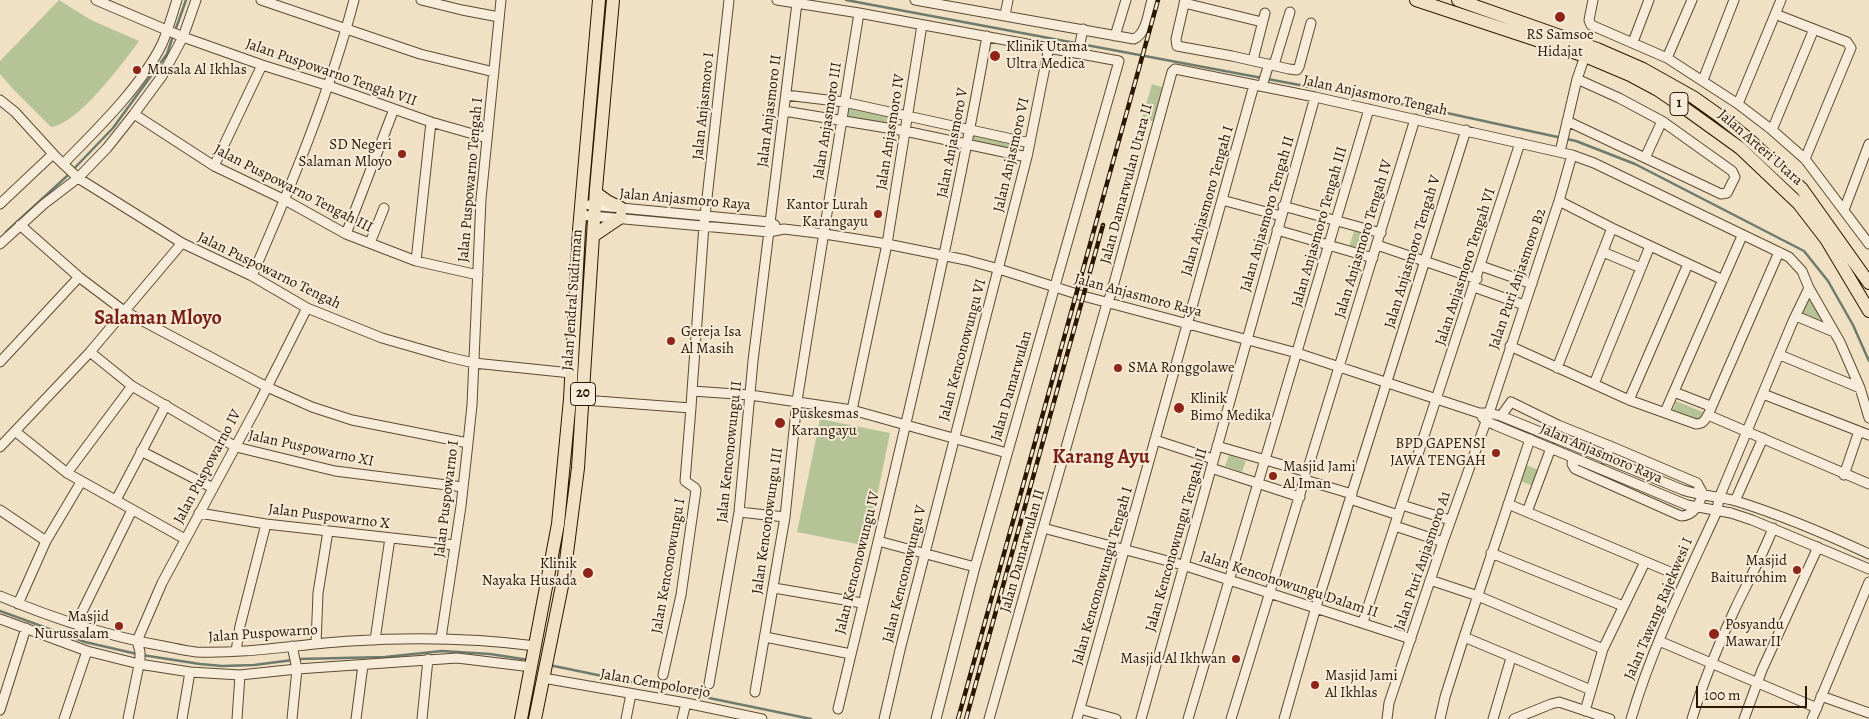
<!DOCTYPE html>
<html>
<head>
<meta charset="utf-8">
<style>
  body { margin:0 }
  #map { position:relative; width:1869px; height:719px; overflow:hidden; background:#f1e1c4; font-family:Alegreya,serif }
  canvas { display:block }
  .scale { position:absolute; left:1696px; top:686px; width:111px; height:22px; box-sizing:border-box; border:2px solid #2a1701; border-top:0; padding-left:6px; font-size:15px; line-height:18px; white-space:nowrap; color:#2a1701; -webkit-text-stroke:4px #f6ecd9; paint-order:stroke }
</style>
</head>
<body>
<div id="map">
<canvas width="1869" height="719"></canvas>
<div class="scale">100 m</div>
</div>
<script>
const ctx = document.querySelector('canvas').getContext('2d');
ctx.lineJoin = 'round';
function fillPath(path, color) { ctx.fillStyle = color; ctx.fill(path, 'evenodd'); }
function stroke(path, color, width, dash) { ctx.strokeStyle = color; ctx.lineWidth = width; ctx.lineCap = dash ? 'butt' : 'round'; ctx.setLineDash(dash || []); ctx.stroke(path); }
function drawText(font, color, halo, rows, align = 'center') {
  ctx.font = font + ' Alegreya,serif'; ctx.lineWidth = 4; ctx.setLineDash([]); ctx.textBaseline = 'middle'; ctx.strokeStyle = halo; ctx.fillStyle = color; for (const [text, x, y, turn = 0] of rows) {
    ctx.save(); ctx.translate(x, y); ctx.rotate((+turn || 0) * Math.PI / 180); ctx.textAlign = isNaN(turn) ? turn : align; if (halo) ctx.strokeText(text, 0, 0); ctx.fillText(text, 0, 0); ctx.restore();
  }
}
fillPath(new Path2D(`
  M59,0L91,20L139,41C124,62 77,125 51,127L12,88L0,74V61Z
  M1152,84L1165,88L1155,122L1142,118Z
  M847,108L888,115L886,126L845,119Z
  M975,133L1015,142L1013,153L972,144Z
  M1354,231L1366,234L1361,251L1349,247Z
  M1810,299L1823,323L1801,315L1807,300Z
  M1676,401L1703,412L1700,421L1673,410Z
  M820,419L890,433L867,546L797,532Z
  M1229,455L1246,461L1242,472L1225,466Z
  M1526,465L1539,470L1533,486L1520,481Z`), '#b6c397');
stroke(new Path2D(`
  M846,0L1433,110L1576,141L1635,164L1804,251L1828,281L1853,325L1869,361
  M175,31L186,0
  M6,232L66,177L113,128L167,54L173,36
  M0,611L85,642L137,654
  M142,655L200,664L222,666L254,665L293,660
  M298,659L385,657L442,651L490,654L529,660
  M549,665L811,719`), '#6e7b6c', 2.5);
const minor = new Path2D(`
  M96,0L183,37L262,65L329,86L431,122L487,138
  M261,0L420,54L494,72
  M421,0L462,10L499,17
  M777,0L859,13L1119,61L975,567L936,719
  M915,0L1134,39C1147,33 1148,12 1152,0
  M1185,0L1176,39L1177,46L1232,56L1289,69L1297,70L1299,67L1311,23
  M1593,0L1589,20L1591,25L1667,58L1738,104L1772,130L1805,159L1869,244
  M1184,3L1262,22
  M1775,14L1847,42L1851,48L1805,159
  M1005,15L1008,0
  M1115,36L1126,0
  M1633,42L1649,0
  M1078,53L1083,29
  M1667,58L1692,0
  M1253,60L1265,13
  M1274,65L1290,12
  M1703,80L1734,0
  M1262,86L1269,64
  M786,95L844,102L1030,143
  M0,100L15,112L56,157L78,178L182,243L252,276L307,308L382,338L448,357L474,363L571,373
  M1738,104L1781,0
  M784,111L905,131L1027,157
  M134,114L214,166L285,200L346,234L416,261L478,275
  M1567,121L1721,194L1727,193L1735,177L1732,171L1662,121L1619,98L1577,79
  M1772,130L1814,29
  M1560,152L1577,79L1585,56
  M1645,158L1662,121
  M63,164C96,130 141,87 162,44C168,30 172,15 177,0
  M214,166L262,65
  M1222,200L1281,216
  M1559,201L1612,228L1723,280
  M0,204L53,154
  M589,205L770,222L775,225
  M1283,206L1381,233
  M1844,210L1869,144
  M580,215L769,232L784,229L825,234L887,244L966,260L999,269L1083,296L1297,353L1479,413H1489L1501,416L1683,490C1700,496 1719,496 1736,501C1781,515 1826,534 1869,554
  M20,225L79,277L124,311L267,387L312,407L352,420L468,443
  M1277,230L1373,258
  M346,234L394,109
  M370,243L384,208
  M0,244L44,204L78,178L107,148L134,114L162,76L183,37L196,0
  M1377,245L1477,279
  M1603,252L1641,268
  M416,261L431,122
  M1481,266L1532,284
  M252,276C291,186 329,95 354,0
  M1474,287L1524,305
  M1796,316L1834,332
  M1510,346L1629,400L1696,424C1703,424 1705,420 1708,415L1869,484
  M90,352L132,386L236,447L335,471L463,487
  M1780,355L1860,388
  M0,362L79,277
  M1557,368L1612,228
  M1594,384L1650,246
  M692,391L704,225L729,0
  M1674,392L1710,406
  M1763,394L1869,435
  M583,400L691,408L692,391L750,395L852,410L1007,453
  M1629,400L1688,264
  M852,410L887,244L922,25
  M1665,412L1742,236
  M1708,415L1779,252
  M1501,416L1511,402L1558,425L1610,446L1605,459
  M1482,417L1486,421L1495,425L1687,505L1731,513L1752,520L1869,569
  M16,432L67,473L185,539
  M1155,440L1213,459
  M1217,446L1307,472
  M0,447L90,352L182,243
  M141,451L213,488
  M1573,458L1572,464L1575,469L1681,516C1693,516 1701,504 1702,492L1697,483L1610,446
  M1211,468L1300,497
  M67,473L132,386
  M1844,475L1859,431
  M1305,480L1352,494
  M1350,499L1398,515
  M116,500L166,405
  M1735,501L1763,438
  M1508,504L1670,572
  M1402,505L1450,520
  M0,510L46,541
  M739,512L785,517
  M1527,512L1551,448
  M199,513L266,524L455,545
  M1395,526L1443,542
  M1043,528L1183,565L1411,639
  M878,541L975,567
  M1491,553L1623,606
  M1430,580L1478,596L1603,649
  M774,588L862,603
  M0,596C52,618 107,636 163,646C174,648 185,651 196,652C248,654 300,644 351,641C414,637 474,638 536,646
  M18,604L46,541L81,482
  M0,619L87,651L139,664L190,672L240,675L297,669L457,658L532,667
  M1363,622L1520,143
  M76,624L132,510
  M765,637L851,654
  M1464,637L1591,690
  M441,638L461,506L468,443L472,405L481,199L501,0
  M375,640L390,538
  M1659,641L1817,708
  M316,644L318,593L328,531
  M292,646L297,669L292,719
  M236,651L240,626L266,524
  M663,675L681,595L696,490L695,488L685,481L691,408
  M543,678L686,703L762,719
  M709,684L739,512L753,361L797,3
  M755,692L785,517L797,401L859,13
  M1821,696L1869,713
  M838,709C891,486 947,263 987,36
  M1080,709L1116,719
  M0,710L26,628
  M1585,711L1603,649L1645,562
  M64,719L87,651
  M128,719L140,660V652L137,641L162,583L259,403L307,308
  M182,719L190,672
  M237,719L240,675
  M356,719L363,665
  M422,719L428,659
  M626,719L631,694
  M682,719L686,703
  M884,719L900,650L1027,157L1049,47
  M989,719L1107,303L1111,294L1172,72L1175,69L1315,97L1572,155L1594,163L1789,257L1802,271L1809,288L1840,342L1860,388L1869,418
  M1077,719L1254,85
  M1141,719L1315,97
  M1188,719L1369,109
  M1231,719L1415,119
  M1284,719L1316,607L1466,130
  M1387,719L1389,703L1443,542L1489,413L1559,201L1572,155
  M1440,719L1445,697L1464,637L1530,439
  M1493,719L1511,658
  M1514,719L1551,704L1559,702L1610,719
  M1631,719C1652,647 1686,579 1717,511L1719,498L1793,321L1809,288
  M1692,719C1703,682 1718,646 1734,611C1747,583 1762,557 1773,528
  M1744,719L1762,670L1818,547
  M1812,719L1869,582`);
const highway = new Path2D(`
  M1416,0L1585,56L1630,75L1658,90L1683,107L1740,148L1799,204L1826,239L1869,311
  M1458,0L1597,49L1643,69L1693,97L1717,114L1745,136L1802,189L1869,283
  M596,193L607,201L621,208
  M593,236L621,217
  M521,719L558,524L570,399L579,230L599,0
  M535,719L564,576L578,468L596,189L613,0`);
stroke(minor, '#5c4a32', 11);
stroke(highway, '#2a1701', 14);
stroke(minor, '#f6ecd9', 9);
stroke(highway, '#f1e1c4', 12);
const rail = new Path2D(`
  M958,719L1158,0
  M966,719L1103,225`);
stroke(rail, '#2a1701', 4.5);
stroke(rail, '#f6ecd9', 2.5, [8]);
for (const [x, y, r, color] of [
  [1560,17,6,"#8f2418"],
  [995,56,6,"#8f2418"],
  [137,70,5,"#8f2418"],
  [402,154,5,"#8f2418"],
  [878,214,5,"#8f2418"],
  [671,341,5,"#8f2418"],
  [1118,368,5,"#8f2418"],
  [1179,408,6,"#8f2418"],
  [780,423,6,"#8f2418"],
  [1496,453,5,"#8f2418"],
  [1273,476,5,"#8f2418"],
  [1797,570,5,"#8f2418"],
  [588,573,6,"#8f2418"],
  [119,626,5,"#8f2418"],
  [1714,634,6,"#8f2418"],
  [1236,659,5,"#8f2418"],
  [1315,685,5,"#8f2418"]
]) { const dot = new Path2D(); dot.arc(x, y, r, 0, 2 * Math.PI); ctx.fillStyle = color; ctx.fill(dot); stroke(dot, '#f6ecd9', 2); }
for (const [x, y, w] of [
  [1679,104,18],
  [583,394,25]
]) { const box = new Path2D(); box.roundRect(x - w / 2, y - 11.5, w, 23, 4); ctx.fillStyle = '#f6ecd9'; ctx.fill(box); stroke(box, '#2a1701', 1); }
drawText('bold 14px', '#2a1701', null, [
  ["1",1679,104],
  ["20",583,394]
]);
drawText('15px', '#2a1701', '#f6ecd9', [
  ["RS Samsoe",1560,35,"center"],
  ["Hidajat",1560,52,"center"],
  ["Klinik Utama",1006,47],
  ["Ultra Medica",1006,64],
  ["Musala Al Ikhlas",147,70],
  ["SD Negeri",392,145,"right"],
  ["Salaman Mloyo",392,162,"right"],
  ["Kantor Lurah",868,205,"right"],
  ["Karangayu",868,222,"right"],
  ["Gereja Isa",681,332],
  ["Al Masih",681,349],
  ["SMA Ronggolawe",1128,368],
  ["Klinik",1190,399],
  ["Bimo Medika",1190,416],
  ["Puskesmas",791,414],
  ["Karangayu",791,431],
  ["BPD GAPENSI",1486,444,"right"],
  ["JAWA TENGAH",1486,461,"right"],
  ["Masjid Jami",1283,467],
  ["Al Iman",1283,484],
  ["Masjid",1787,561,"right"],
  ["Baiturrohim",1787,578,"right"],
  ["Klinik",577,564,"right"],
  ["Nayaka Husada",577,581,"right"],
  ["Masjid",109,617,"right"],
  ["Nurussalam",109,634,"right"],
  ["Posyandu",1725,625],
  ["Mawar II",1725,642],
  ["Masjid Al Ikhwan",1226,659,"right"],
  ["Masjid Jami",1325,676],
  ["Al Ikhlas",1325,693]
], 'left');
drawText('15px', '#2a1701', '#f6ecd9', [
  ["Jalan Puspowarno Tengah VII",331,73,19],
  ["Jalan Anjasmoro Tengah",1375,96,12],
  ["Jalan Anjasmoro I",704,106,-84],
  ["Jalan Anjasmoro II",770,111,-83],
  ["Jalan Anjasmoro III",828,121,-81],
  ["Jalan Anjasmoro IV",891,132,-81],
  ["Jalan Anjasmoro V",953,143,-79],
  ["Jalan Arteri Utara",1760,148,41],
  ["Jalan Anjasmoro VI",1012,155,-77],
  ["Jalan Puspowarno Tengah I",471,180,-85],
  ["Jalan Damarwulan Utara II",1127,184,-75],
  ["Jalan Puspowarno Tengah III",293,189,27],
  ["Jalan Anjasmoro Raya",685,200,5],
  ["Jalan Anjasmoro Tengah I",1208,201,-74],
  ["Jalan Anjasmoro Tengah II",1268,214,-74],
  ["Jalan Anjasmoro Tengah III",1320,227,-74],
  ["Jalan Anjasmoro Tengah IV",1364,239,-73],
  ["Jalan Anjasmoro Tengah V",1413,252,-73],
  ["Jalan Anjasmoro Tengah VI",1466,267,-72],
  ["Jalan Puspowarno Tengah",269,271,26],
  ["Jalan Puri Anjasmoro B2",1518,279,-71],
  ["Jalan Anjasmoro Raya",1138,296,15],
  ["Jalan Jendral Sudirman",573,300,-86],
  ["Jalan Kenconowungu VI",963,350,-75],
  ["Jalan Damarwulan",1012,386,-74],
  ["Jalan Puspowarno XI",311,449,12],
  ["Jalan Kenconowungu II",730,452,-84],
  ["Jalan Anjasmoro Raya",1601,454,23],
  ["Jalan Puspowarno IV",208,467,-62],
  ["Jalan Puspowarno I",447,499,-83],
  ["Jalan Puspowarno X",329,517,7],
  ["Jalan Kenconowungu III",768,521,-82],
  ["Jalan Kenconowungu Tengah II",1177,540,-74],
  ["Jalan Damarwulan II",1023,551,-74],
  ["Jalan Puri Anjasmoro A1",1423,561,-71],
  ["Jalan Kenconowungu IV",858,563,-76],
  ["Jalan Kenconowungu I",669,566,-80],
  ["Jalan Kenconowungu V",905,574,-76],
  ["Jalan Kenconowungu Tengah I",1103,576,-74],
  ["Jalan Kenconowungu Dalam II",1289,585,18],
  ["Jalan Tawang Rajekwesi I",1659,609,-67],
  ["Jalan Puspowarno",263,634,-4],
  ["Jalan Cempolorejo",655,684,10]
]);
drawText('bold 20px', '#7a1f14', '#f6ecd9', [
  ["Salaman Mloyo",158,319],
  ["Karang Ayu",1101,458]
]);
</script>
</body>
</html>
